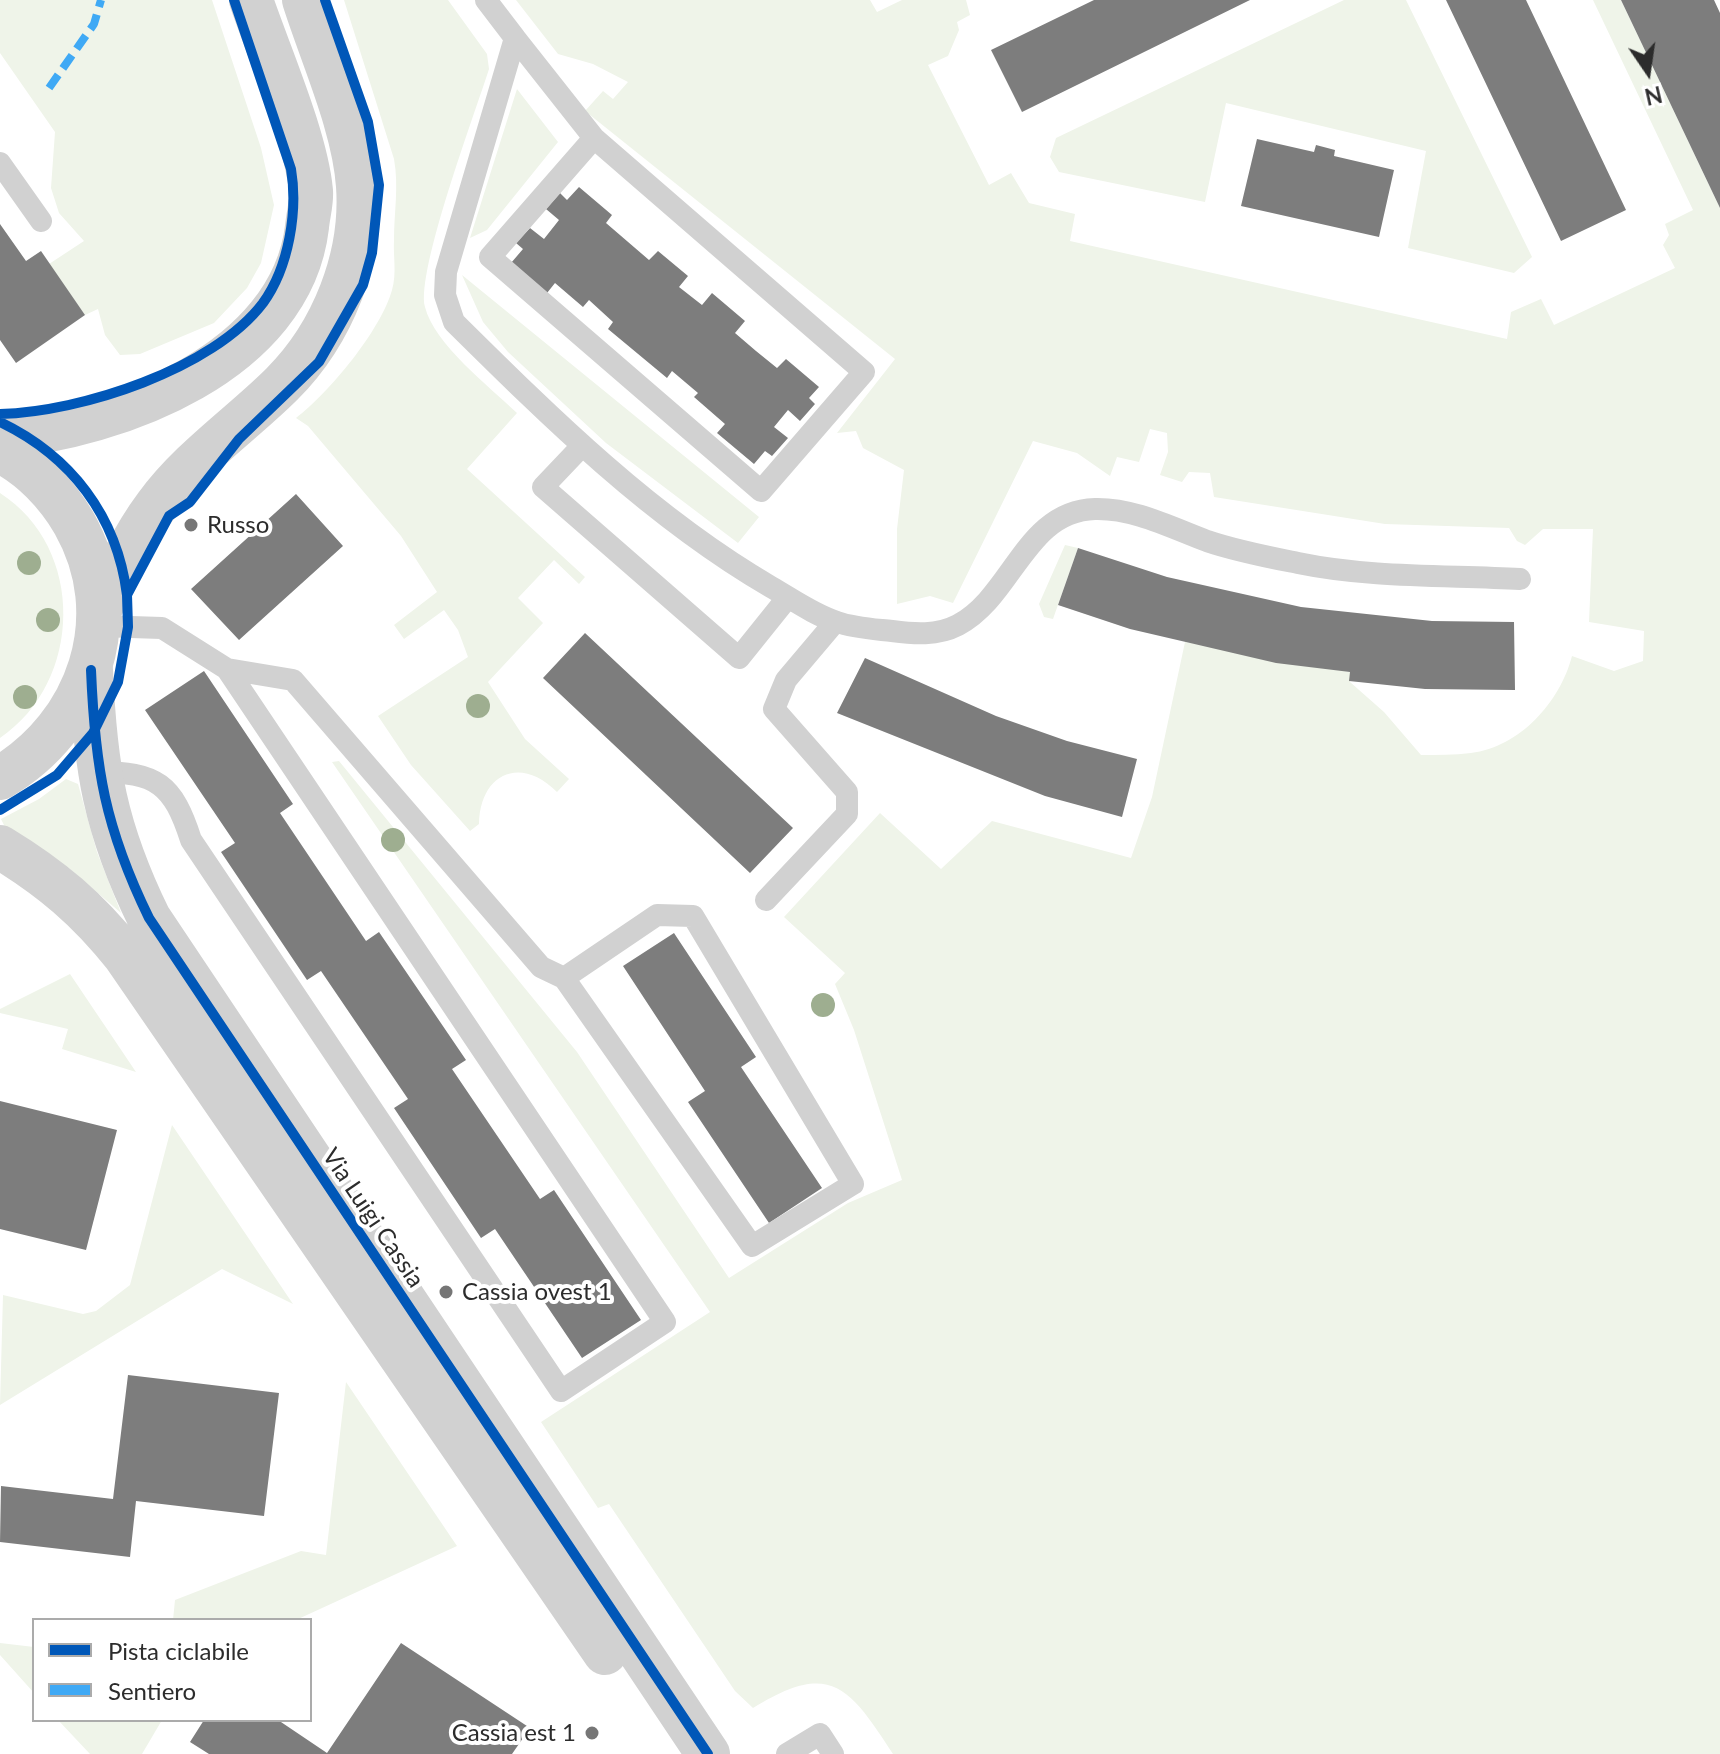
<!DOCTYPE html>
<html>
<head>
<meta charset="utf-8">
<style>
  body { margin:0 }
  #map { position:relative; width:1720px; height:1754px; overflow:hidden; background:#fff; font-family:Lato,sans-serif }
  canvas { display:block }
  .legend { position:absolute; left:32px; top:1618px; width:280px; height:104px; box-sizing:border-box; background:#fff; border:2px solid #ababab; margin:0; padding:10px 14px; list-style:none; font-size:24px; color:#2c2c2c }
  .legend li { display:flex; align-items:center; gap:16px; height:40px }
  .legend b { width:40px; border:2px solid #ababab }
  .north { position:absolute; left:1608px; top:32px; width:80px; height:80px; -webkit-text-stroke:6px #fff; paint-order:stroke; rotate:167deg; font-size:22px; font-weight:700; line-height:32px; text-align:center; color:#2c2c2c }
  .north::after { content:''; display:block; margin:auto; width:28px; height:36px; background:#2c2c2c; clip-path:polygon(50% 0,100% 100%,50% 72%,0 100%) }
</style>
</head>
<body>
<div id="map">
<canvas width="1720" height="1754"></canvas>
<ul class="legend">
<li><b style="height:10px;background:#0057b8"></b>Pista ciclabile</li>
<li><b style="height:10px;background:#3fa9f5"></b>Sentiero</li>
</ul>
<div class="north">N</div>
</div>
<script>
const ctx = document.querySelector('canvas').getContext('2d');
ctx.lineJoin = 'round';
function fillPath(path, color) { ctx.fillStyle = color; ctx.fill(path, 'evenodd'); }
function stroke(path, color, width, dash) { ctx.strokeStyle = color; ctx.lineWidth = width; ctx.lineCap = dash ? 'butt' : 'round'; ctx.setLineDash(dash || []); ctx.stroke(path); }
function drawText(font, color, halo, rows, align = 'center') {
  ctx.font = font + ' Lato,sans-serif'; ctx.lineWidth = 8; ctx.setLineDash([]); ctx.textBaseline = 'middle'; ctx.strokeStyle = halo; ctx.fillStyle = color; for (const [text, x, y, turn = 0] of rows) {
    ctx.save(); ctx.translate(x, y); ctx.rotate((+turn || 0) * Math.PI / 180); ctx.textAlign = isNaN(turn) ? turn : align; if (halo) ctx.strokeText(text, 0, 0); ctx.fillText(text, 0, 0); ctx.restore();
  }
}
fillPath(new Path2D(`
  M0,0H212L261,148L274,205L261,263L247,288L214,323L140,354L120,355L105,335L98,309L85,315L49,264L84,241L59,213L51,188L55,132L0,53Z
  M344,0H448L487,54L489,69C475,113 416,271 425,307C434,344 490,387 517,413L467,469L585,577L579,584L554,560L518,598L543,623L488,682L525,739L569,779L557,792C521,755 480,773 479,824L470,831L411,765L378,716L468,657L458,630L444,610L404,639L394,625L437,592L401,536L308,426L296,418C329,393 381,330 392,290C397,273 393,256 394,240C394,212 399,187 394,159Z
  M516,0H870L877,12L902,0H966L970,15L957,22L959,30L948,56L928,65L989,185L1011,173L1029,203L1075,214L1070,241L1507,339L1511,312L1541,299L1554,325L1675,268L1663,245L1669,235L1665,224L1693,210L1593,0H1621L1720,208V1754H893C849,1686 830,1660 753,1708L735,1691L609,1504L598,1508L541,1422L710,1312L332,762L339,761L577,1052L729,1278L848,1203L902,1180L854,1030L835,984L845,973L784,917L880,813L941,869L992,821L1131,858L1152,797L1185,642L1350,672V682L1384,712L1421,755C1437,755 1454,755 1471,753C1520,747 1560,702 1572,656L1614,671L1643,661L1644,631L1589,622L1593,529H1543L1525,545L1517,541L1509,528L1385,524L1214,497L1210,473L1189,472L1182,482L1160,475L1168,452L1167,433L1150,429L1139,462L1117,457L1110,476L1077,453L1033,441L953,603L930,596L897,604V529L904,470L863,448L856,431L837,433L895,359L585,111L603,91L613,99L628,82L593,64L558,54Z
  M1344,0H1406L1532,257L1514,273L1408,248L1426,151L1226,103L1205,202L1059,172L1050,157L1056,138Z
  M517,89L558,142L487,230L470,238Z
  M462,275L759,517L738,543L606,443L508,352L483,322Z
  M0,493C86,548 83,682 0,738Z
  M1065,545L1078,548L1053,619L1044,617L1039,604Z
  M66,779L78,784L97,852L121,913L70,869L8,833L1,819L39,799Z
  M70,974L136,1072L62,1049L68,1029L0,1013V1009Z
  M172,1125L293,1304L222,1269L0,1405L3,1295L83,1314L96,1311L130,1285Z
  M346,1382L457,1546L296,1620H173L175,1600L301,1551L326,1555Z
  M0,1643L34,1647V1693L0,1655Z
  M58,1720H162L142,1754H90Z`), '#eff4e9');
fillPath(new Path2D(`
  M1094,0H1250L1022,112L991,50Z
  M1446,0H1526L1626,210L1561,241Z
  M1621,0H1714L1720,13V208Z
  M1257,139L1314,152L1316,145L1335,150L1334,156L1394,170L1379,237L1241,206Z
  M579,187L612,215L606,223L649,260L658,251L688,276L679,287L702,305L712,293L745,321L735,333L756,351L777,368L786,359L819,387L809,398L815,404L800,421L788,410L774,427L788,438L772,456L765,451L754,464L717,433L725,424L694,397L698,393L672,371L667,378L608,329L613,322L589,300L583,307L555,283L547,293L511,263L523,249L516,243L530,228L544,239L559,220L546,209L560,193L567,200Z
  M0,224L26,261L41,251L85,315L16,363L0,340Z
  M296,494L343,546L239,640L191,589Z
  M1078,548L1167,577L1301,607L1432,621L1514,622L1515,690L1425,689L1349,681L1350,672L1276,663L1130,629L1058,605Z
  M585,633L793,828L750,873L543,678Z
  M865,658L996,716L1067,741L1137,759L1122,817L1045,796L837,713Z
  M204,671L293,804L280,813L366,941L379,932L466,1060L452,1069L540,1199L554,1190L641,1320L582,1358L495,1229L481,1238L394,1108L408,1099L321,971L307,980L221,852L235,843L145,710Z
  M674,933L756,1057L741,1067L822,1188L769,1223L688,1102L705,1091L623,966Z
  M0,1101L117,1130L86,1250L0,1229Z
  M128,1375L279,1393L264,1516L136,1501L130,1557L0,1542L1,1486L113,1499Z
  M401,1643L530,1728L512,1754H209L190,1742L204,1720H278L327,1753Z`), '#7d7d7d');
stroke(new Path2D(`
  M486,0L515,38L446,272L445,295L454,322C552,419 651,517 771,587C792,599 814,615 837,622C854,628 874,629 892,631C914,634 937,636 958,625C1013,596 1025,511 1095,509C1134,508 1172,528 1207,541C1236,551 1268,557 1298,563C1370,578 1447,575 1520,579
  M515,38L594,138
  M594,138L864,372L761,491L490,257Z
  M0,163L41,221
  M581,447L543,487L739,658L788,597
  M99,626L162,628L227,669L293,680L541,967L564,978L752,1246L853,1184L693,916L657,915L564,978
  M97,772C157,772 173,784 191,840L561,1391L665,1322L227,669
  M766,900L847,814V792L774,709L786,680L835,622
  M787,1754L820,1734L833,1754`), '#d1d1d1', 22);
stroke(new Path2D(`
  M91,670C95,768 105,828 149,918L708,1754
  M0,847C51,878 88,909 125,956L605,1653`), '#d1d1d1', 44);
stroke(new Path2D(`
  M0,437C118,427 291,362 307,227C308,215 312,202 311,191C306,137 269,53 251,0
  M0,451C31,466 57,494 74,523C127,616 89,726 0,778
  M99,612C115,576 132,538 156,506C190,459 242,424 282,384C333,333 363,257 358,186C354,126 322,57 304,0`), '#d1d1d1', 44);
stroke(new Path2D(`
  M49,88L94,24L101,0`), '#3fa9f5', 8, [16, 8]);
stroke(new Path2D(`
  M0,414C81,412 213,369 263,303C289,267 298,211 291,169L234,0
  M0,422C71,456 117,516 127,595
  M91,670C95,768 105,828 149,918L708,1754
  M0,810L57,775L93,733L118,682L128,627L127,595L169,516L190,502L239,439L319,362L363,285L372,253L379,185L368,122L325,0`), '#0057b8', 10);
ctx.fillStyle = '#9eae90';
for (const [x, y] of [
  [29,563],
  [48,620],
  [25,697],
  [478,706],
  [393,840],
  [823,1005]
]) { ctx.beginPath(); ctx.arc(x, y, 12, 0, 2 * Math.PI); ctx.fill(); }
for (const [x, y, r, color] of [
  [191,525,8,"#767676"],
  [446,1292,8,"#767676"],
  [592,1733,8,"#767676"]
]) { const dot = new Path2D(); dot.arc(x, y, r, 0, 2 * Math.PI); ctx.fillStyle = color; ctx.fill(dot); stroke(dot, '#fff', 3); }
drawText('24px', '#2c2c2c', '#fff', [
  ["Russo",207,525],
  ["Cassia ovest 1",462,1292],
  ["Cassia est 1",576,1733,"right"]
], 'left');
drawText('24px', '#2c2c2c', '#fff', [
  ["Via Luigi Cassia",373,1218,56]
]);
</script>
</body>
</html>
